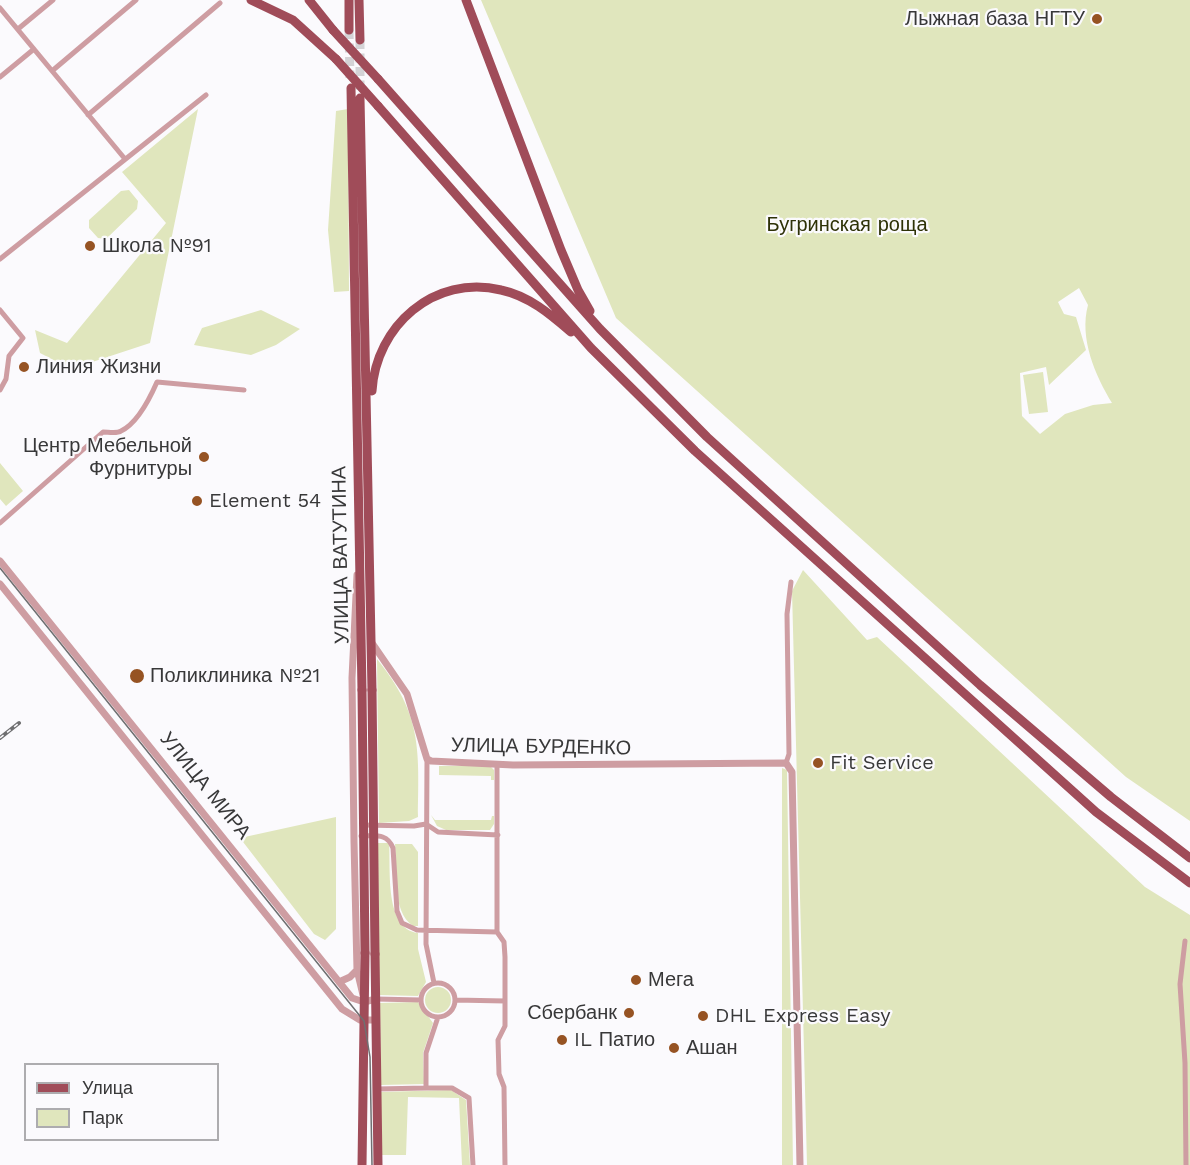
<!DOCTYPE html>
<html>
<head>
<meta charset="utf-8">
<style>
  body { margin:0 }
  #map { position:relative; width:1190px; height:1165px; overflow:hidden; background:#fbfafd; font-family:"Work Sans",sans-serif }
  canvas { display:block }
  .legend { position:absolute; left:24px; top:1063px; width:195px; height:78px; box-sizing:border-box; background:#fbfafd; border:2px solid #adacaf; margin:0; padding:8px 10px; list-style:none; font-size:18px; color:#383839 }
  .legend li { display:flex; align-items:center; gap:12px; height:30px }
  .legend b { width:30px; border:2px solid #adacaf }
</style>
</head>
<body>
<div id="map">
<canvas width="1190" height="1165"></canvas>
<ul class="legend">
<li><b style="height:8px;background:#a04c59"></b>Улица</li>
<li><b style="height:16px;background:#e0e6bd"></b>Парк</li>
</ul>
</div>
<script>
const ctx = document.querySelector('canvas').getContext('2d');
ctx.lineJoin = 'round';
function fillPath(path, color) { ctx.fillStyle = color; ctx.fill(path, 'evenodd'); }
function stroke(path, color, width, dash) { ctx.strokeStyle = color; ctx.lineWidth = width; ctx.lineCap = dash ? 'butt' : 'round'; ctx.setLineDash(dash || []); ctx.stroke(path); }
function drawText(font, color, halo, rows, align = 'center') {
  ctx.font = font + ' "Work Sans",sans-serif'; ctx.lineWidth = 4.5; ctx.setLineDash([]); ctx.textBaseline = 'middle'; ctx.strokeStyle = halo; ctx.fillStyle = color; for (const [text, x, y, turn = 0] of rows) {
    ctx.save(); ctx.translate(x, y); ctx.rotate((+turn || 0) * Math.PI / 180); ctx.textAlign = isNaN(turn) ? turn : align; if (halo) ctx.strokeText(text, 0, 0); ctx.fillText(text, 0, 0); ctx.restore();
  }
}
fillPath(new Path2D(`
  M481,0H1190V821L1126,777L616,318ZM1079,288L1088,305C1079,338 1095,375 1112,403L1093,405L1065,414L1040,434L1022,416L1020,373L1046,367L1049,385L1086,350L1076,317L1064,314L1058,302Z
  M198,109L150,343L71,369L40,353L35,330L67,343L166,223L122,172Z
  M348,109L349,291L334,292L328,230L336,111Z
  M129,190L138,201L137,209L106,239L98,238L89,228V220L121,191Z
  M261,310L300,329L276,345L251,355L194,345L202,328Z
  M1043,372L1048,412L1029,414L1023,375Z
  M0,463L23,491L6,506L0,499Z
  M803,570L867,640L877,637L1145,887L1190,915V1165H807L792,591Z
  M377,659C422,715 419,748 418,817L409,821L379,823Z
  M439,766H490L494,770V780H491V776L439,775Z
  M782,768L787,770L793,1165H782Z
  M431,815L435,820H491L492,816H494V824L490,830H446L437,826Z
  M336,817V929L325,940L314,934L240,838Z
  M378,843H389C391,869 384,929 418,933V949L426,982L418,996L379,995Z
  M395,844H412L418,852V926H413C391,911 397,868 395,844Z
  M425 1000a13 13 0 1 1 26 0a13 13 0 1 1-26 0Z
  M418,1002L433,1023L423,1053L424,1084L381,1085L380,1003Z
  M451,1090L466,1100L470,1165H462L459,1098L408,1097L406,1155H381L380,1092Z`), '#e0e6bd');
stroke(new Path2D(`
  M349,30L350,78
  M360,40V90`), '#d4d3d6', 9, [9, 4.5]);
stroke(new Path2D(`
  M0,8L125,159
  M18,29L53,0
  M52,71L136,0
  M0,77L34,49
  M88,115L220,3
  M0,259L206,95
  M0,310L23,338L9,356L6,379L0,390
  M0,523L103,432C108,432 117,434 121,431C138,423 150,398 157,382L244,390
  M427,759L426,944L434,983
  M786,763L789,754L787,614L791,582
  M497,764V932L504,942L505,957V1026L498,1040L499,1074L504,1087L505,1165
  M362,825L414,826L426,824L438,832L498,835
  M361,836C376,836 387,833 393,848L397,911L402,923L417,930L497,932
  M1185,941L1180,984L1185,1063L1186,1165
  M421 1000a17 17 0 1 1 34 0a17 17 0 1 1-34 0Z
  M376,999L421,1000
  M455,1000L505,1001
  M438,1017L426,1053V1088H452L469,1098L473,1165
  M377,1089L426,1088`), '#ce9da2', 5);
stroke(new Path2D(`
  M0,561L352,998L364,1002L376,999
  M357,575L352,678L354,841L357,970L363,995
  M0,584L342,1009L360,1020H376
  M372,643L407,694L427,759L431,761L513,765L786,763L792,772L800,1165
  M339,982L350,977L357,970`), '#ce9da2', 7);
stroke(new Path2D(`
  M251,0L293,20L336,59
  M309,0L333,30
  M349,0V30
  M359,0L360,40
  M466,0L561,250L578,290L590,311
  M378,79L600,329L707,437L980,685L1111,797L1190,858
  M351,88L362,690
  M360,98L372,690
  M378,106L591,348L695,451L1096,812L1190,883
  M372,391C376,326 434,274 501,290C529,296 550,314 571,332
  M375,954L378,1165
  M362,1165L365,953`), '#a04c59', 9);
stroke(new Path2D(`
  M0,568L364,1021L370,1057L372,1165`), '#6f6f71', 1.5);
const rail = new Path2D(`
  M0,738L19,723`);
stroke(rail, '#6f6f71', 4);
stroke(rail, '#fbfafd', 1.5, [4.5]);
stroke(new Path2D(`
  M333,30L378,79
  M336,59L378,106
  M362,690L365,953
  M372,690L375,954`), '#a04c59', 9);
for (const [x, y, r, color] of [
  [1097,19,6,"#965323"],
  [90,246,6,"#965323"],
  [24,367,6,"#965323"],
  [204,457,6,"#965323"],
  [197,501,6,"#965323"],
  [137,676,8,"#965323"],
  [818,763,6,"#965323"],
  [636,980,6,"#965323"],
  [629,1013,6,"#965323"],
  [703,1016,6,"#965323"],
  [562,1040,6,"#965323"],
  [674,1048,6,"#965323"]
]) { const dot = new Path2D(); dot.arc(x, y, r, 0, 2 * Math.PI); ctx.fillStyle = color; ctx.fill(dot); stroke(dot, '#fbfafd', 2); }
drawText('20px', '#383839', '#fbfafd', [
  ["Лыжная база НГТУ",1085,19,"right"],
  ["Школа №91",102,246],
  ["Линия Жизни",36,367],
  ["Центр Мебельной",192,446,"right"],
  ["Фурнитуры",192,469,"right"],
  ["Element 54",209,501],
  ["Поликлиника №21",150,676],
  ["Fit Service",830,763],
  ["Мега",648,980],
  ["Сбербанк",617,1013,"right"],
  ["DHL Express Easy",715,1016],
  ["IL Патио",574,1040],
  ["Ашан",686,1048]
], 'left');
drawText('20px', '#2e3207', '#fbfafd', [
  ["Бугринская роща",847,225]
]);
drawText('20px', '#383839', '#fbfafd', [
  ["УЛИЦА ВАТУТИНА",341,555,-91],
  ["УЛИЦА БУРДЕНКО",541,747,1],
  ["УЛИЦА МИРА",205,786,51]
]);
</script>
</body>
</html>
